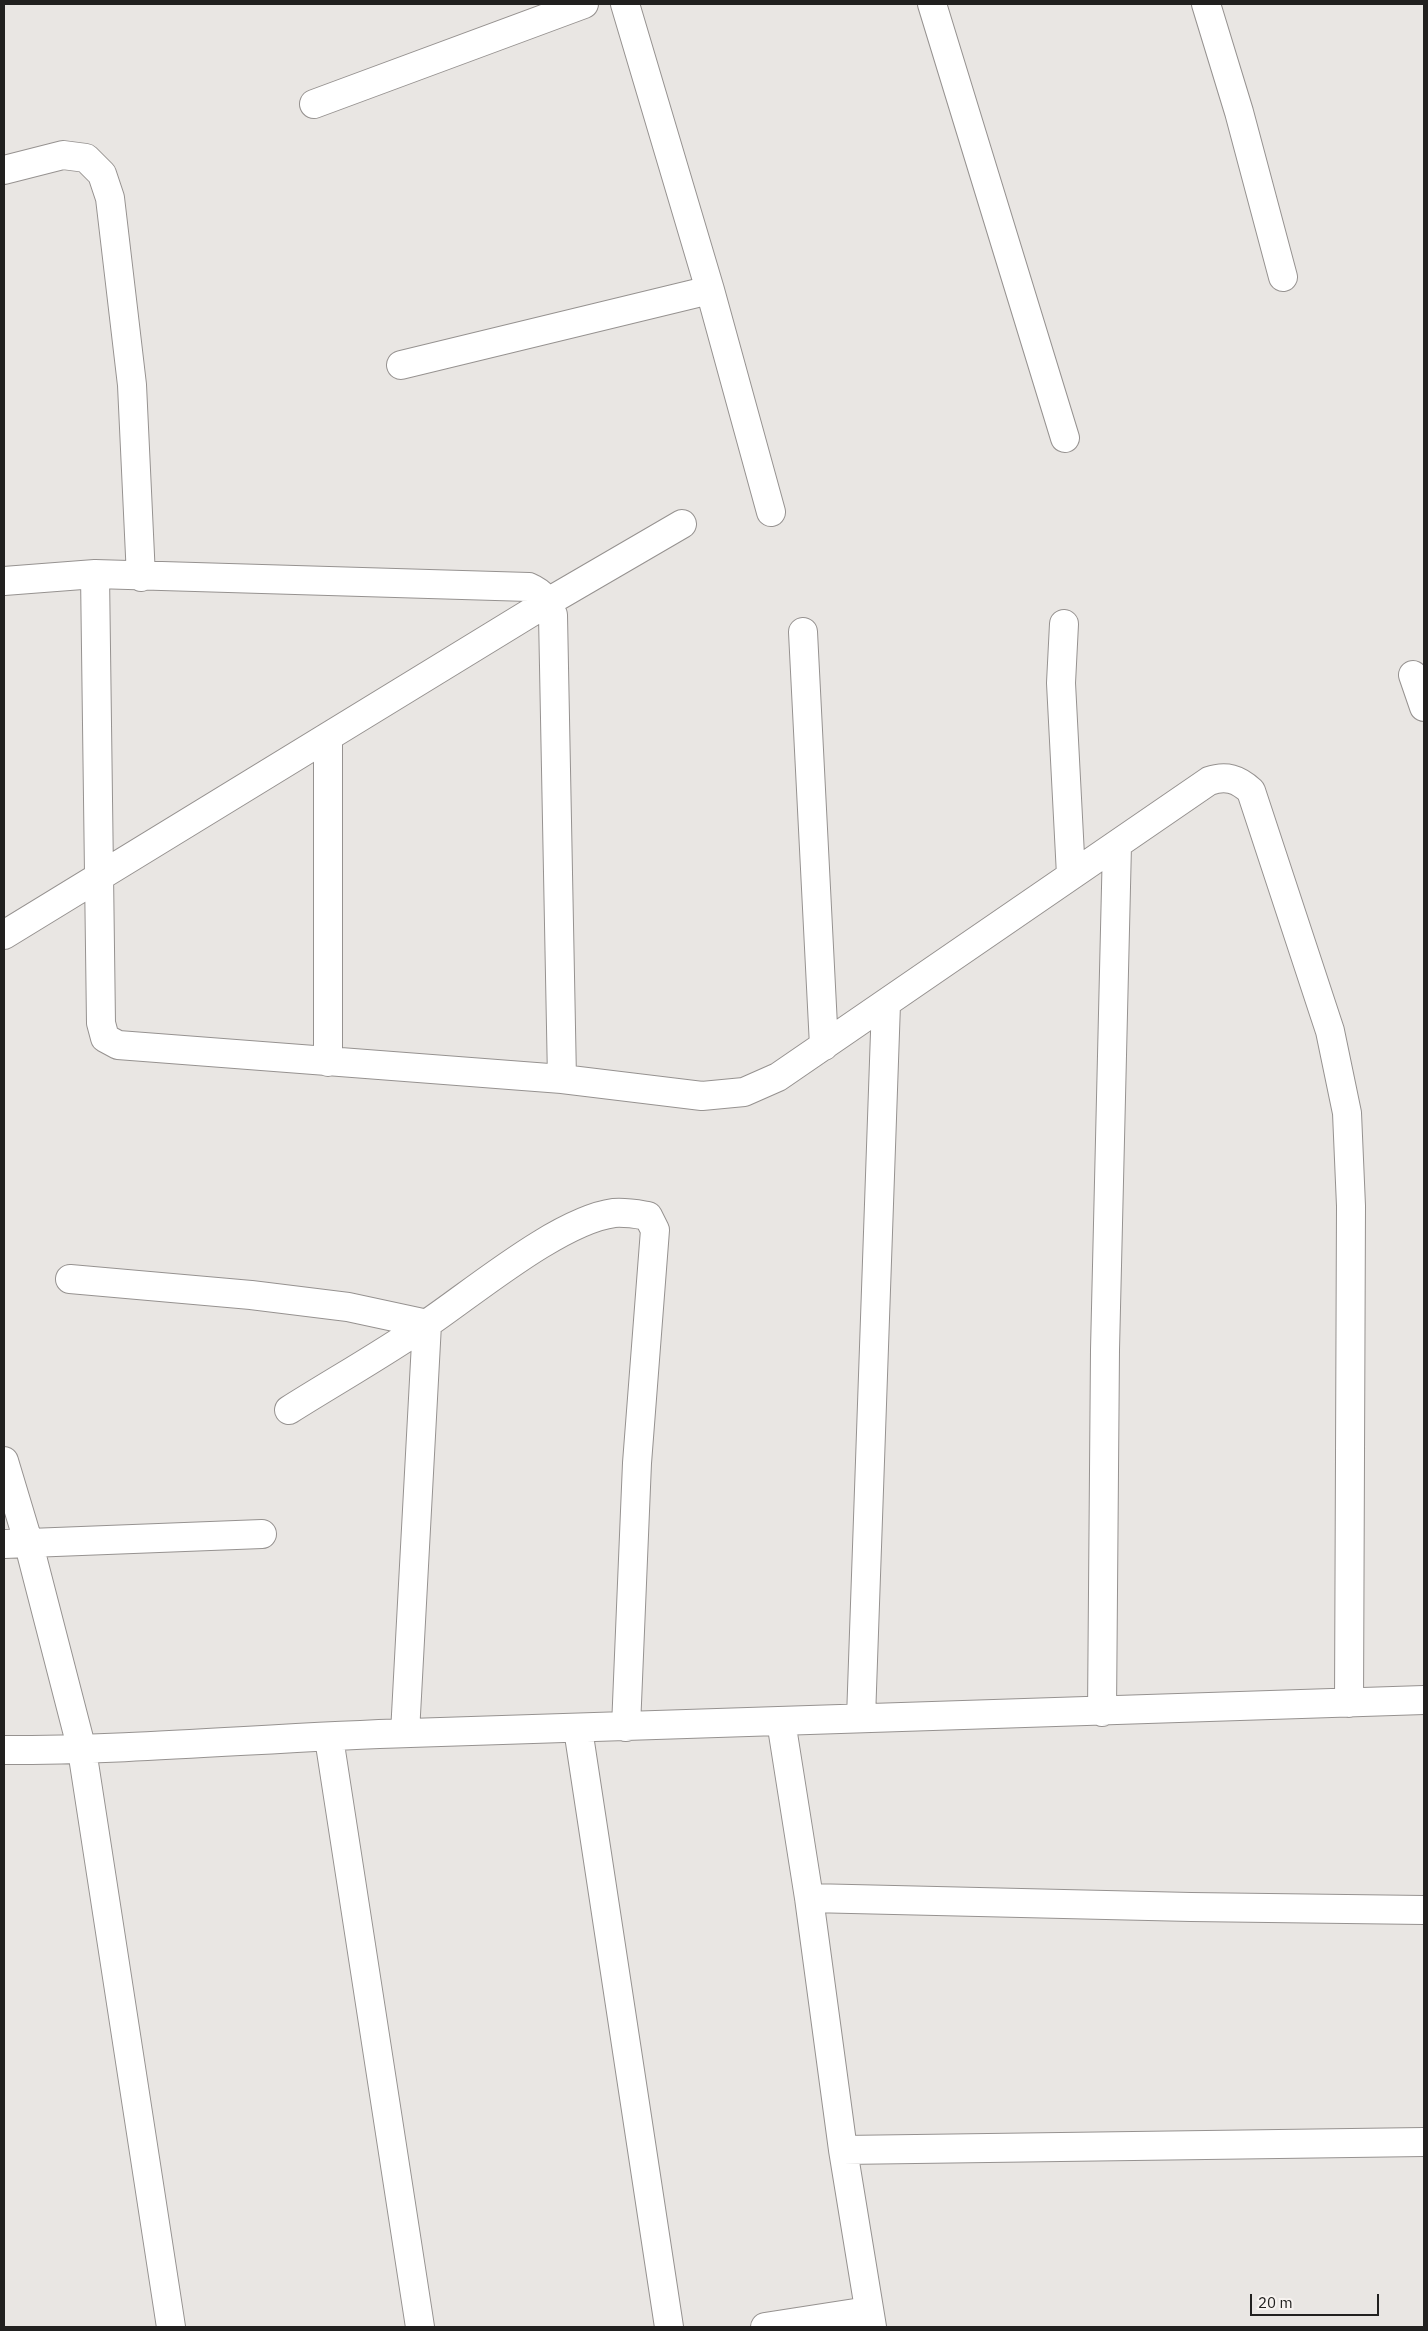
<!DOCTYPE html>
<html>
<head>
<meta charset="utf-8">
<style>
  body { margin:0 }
  #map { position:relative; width:1428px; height:2331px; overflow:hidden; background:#e9e6e3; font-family:"IBM Plex Sans",sans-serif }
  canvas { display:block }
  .frame { position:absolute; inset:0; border:5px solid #21201f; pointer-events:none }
  .scale { position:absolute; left:1250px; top:2294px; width:129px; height:22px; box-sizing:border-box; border:2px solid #21201f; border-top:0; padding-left:6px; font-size:15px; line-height:18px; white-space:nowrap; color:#21201f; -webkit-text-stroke:4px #f7f3f0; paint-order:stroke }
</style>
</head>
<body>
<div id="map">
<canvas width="1428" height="2331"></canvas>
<div class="frame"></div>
<div class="scale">20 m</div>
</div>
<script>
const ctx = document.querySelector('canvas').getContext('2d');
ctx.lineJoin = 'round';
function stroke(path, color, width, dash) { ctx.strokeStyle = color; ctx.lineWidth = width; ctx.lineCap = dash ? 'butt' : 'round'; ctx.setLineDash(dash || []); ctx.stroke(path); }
const street = new Path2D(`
  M625,4L710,290L771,512
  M932,4L1065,438
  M1206,4L1239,112L1283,277
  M314,104L584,4
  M4,170L63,155L86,158L102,174L110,198L132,385L141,577
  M401,365L710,290
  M95,574L101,1023L105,1038L118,1045L562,1079L702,1096L744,1092L778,1077L1209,781C1226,775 1238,779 1251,791L1330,1031L1347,1113L1351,1206L1349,1703
  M4,581L95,574L529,587C543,593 548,601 553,615L562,1079
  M1064,624L1061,683L1071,875
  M803,632L824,1046
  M1413,675L1424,707
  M4,935L548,602L682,524
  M328,1062V738
  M70,1279L251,1295L348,1307L427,1324L405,1733
  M289,1410C335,1381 383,1354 428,1323C475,1291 560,1220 614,1213C626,1212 636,1214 648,1216L655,1230L637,1463L626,1727
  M4,1461L28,1541L82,1750L171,2327
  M4,1544L262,1534
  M1102,1712L1105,1350L1117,845
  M861,1718L886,1004
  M781,1721L809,1898L843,2150L872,2327
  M578,1729L669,2327
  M329,1738L420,2327
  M4,1750C140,1750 275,1737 410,1733C748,1723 1086,1713 1424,1700
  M809,1898L1191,1907L1424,1910
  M843,2150L1424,2142
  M765,2327L868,2311`);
stroke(street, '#969290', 30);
stroke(street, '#fff', 28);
</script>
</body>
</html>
